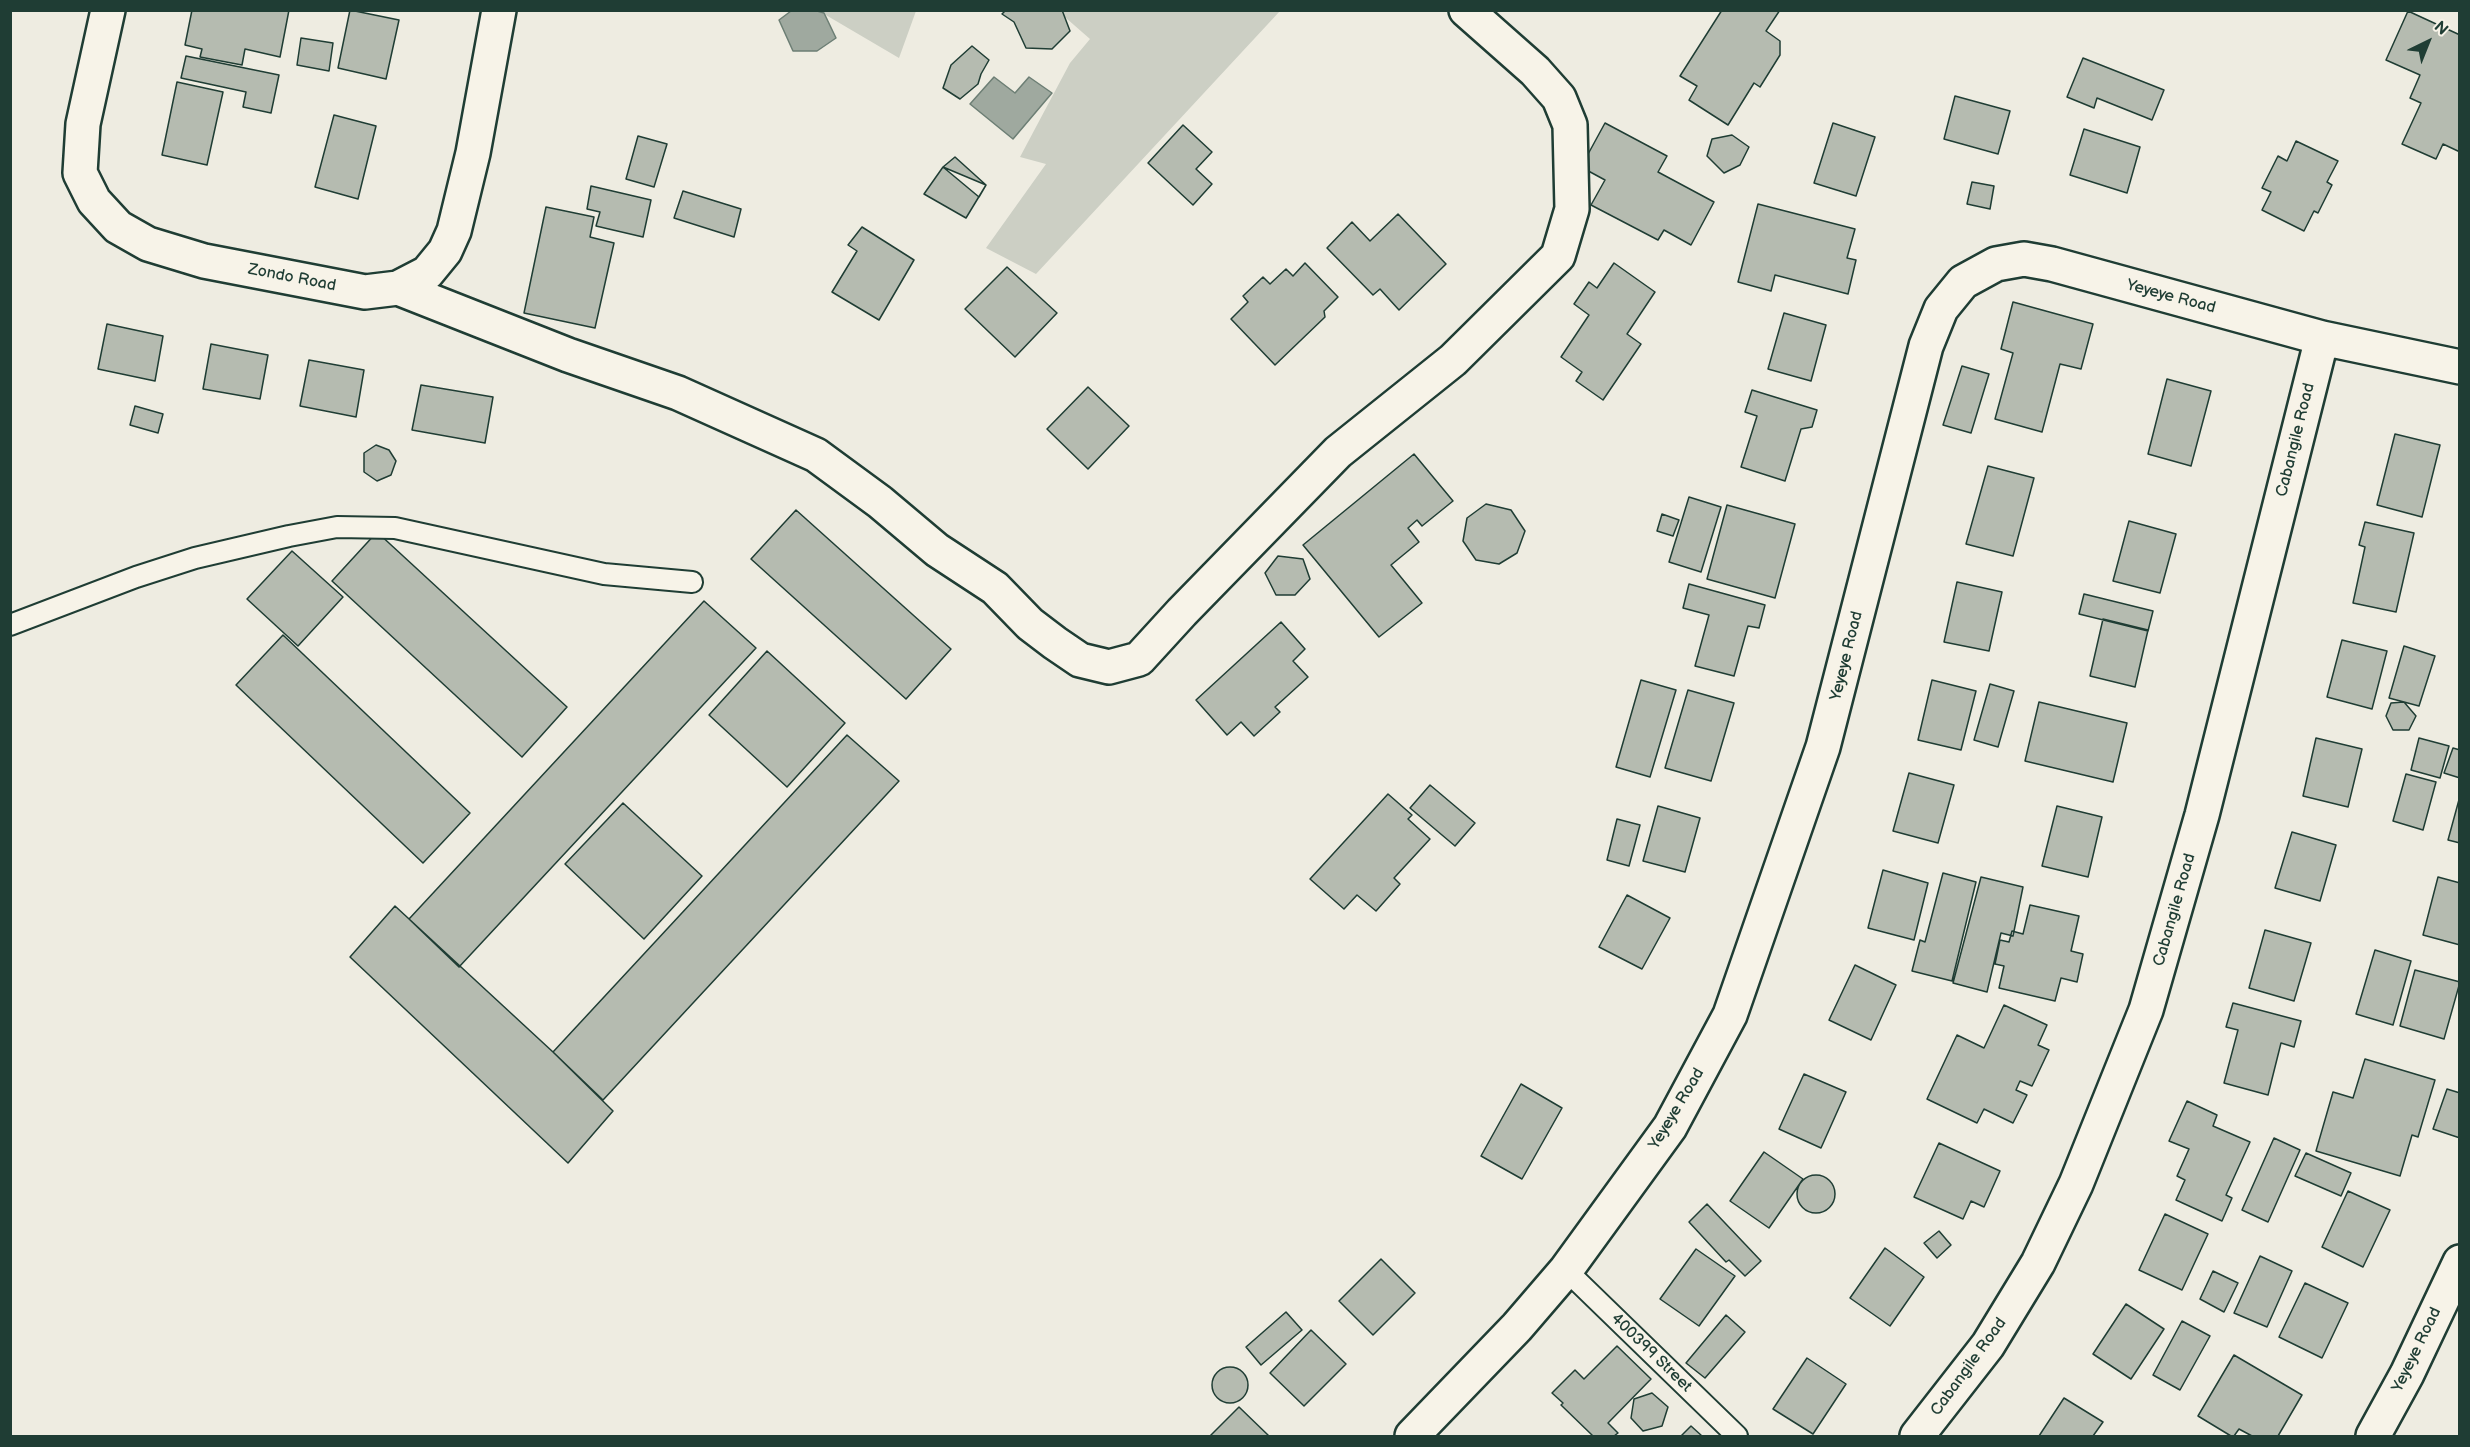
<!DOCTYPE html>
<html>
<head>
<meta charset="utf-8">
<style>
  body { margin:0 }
  #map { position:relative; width:2470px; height:1447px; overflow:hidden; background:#eeece1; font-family:"Balsamiq Sans",sans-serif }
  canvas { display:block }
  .frame { position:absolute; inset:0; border:12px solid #1f3d34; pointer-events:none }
  .north { position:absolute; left:2398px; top:12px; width:60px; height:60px; -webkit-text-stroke:4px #f7f3e8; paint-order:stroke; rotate:43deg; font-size:16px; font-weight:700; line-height:24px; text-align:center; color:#1f3d34 }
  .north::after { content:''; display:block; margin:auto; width:21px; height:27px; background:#1f3d34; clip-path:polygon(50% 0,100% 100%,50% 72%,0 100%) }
</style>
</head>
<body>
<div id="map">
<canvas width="2470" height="1447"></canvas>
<div class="frame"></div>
<div class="north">N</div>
</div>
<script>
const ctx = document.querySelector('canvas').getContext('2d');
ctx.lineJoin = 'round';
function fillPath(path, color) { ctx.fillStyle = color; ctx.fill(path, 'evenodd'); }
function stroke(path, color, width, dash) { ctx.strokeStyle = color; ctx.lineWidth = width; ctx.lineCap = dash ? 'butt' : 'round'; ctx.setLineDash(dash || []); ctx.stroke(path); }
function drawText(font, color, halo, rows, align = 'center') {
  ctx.font = font + ' "Balsamiq Sans",sans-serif'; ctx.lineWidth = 5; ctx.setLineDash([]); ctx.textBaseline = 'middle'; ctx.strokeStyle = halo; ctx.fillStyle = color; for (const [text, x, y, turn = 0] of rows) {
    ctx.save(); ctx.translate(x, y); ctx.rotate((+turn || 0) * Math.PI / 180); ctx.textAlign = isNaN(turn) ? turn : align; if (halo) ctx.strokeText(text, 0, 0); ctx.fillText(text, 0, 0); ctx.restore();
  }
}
fillPath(new Path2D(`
  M819,11H916L899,58Z
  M1058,11H1280L1036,274L986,248L1046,164L1020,157L1070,63L1090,39Z`), '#cccfc4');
const water = new Path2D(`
  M791,11H817L824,13L836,38L817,51H793L779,20Z
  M994,77L1015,93L1029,77L1052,93L1013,139L970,104Z`);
fillPath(water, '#9fa99f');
stroke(water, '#6c7e74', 1.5);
const building = new Path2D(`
  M192,10H289L280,57L245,49L242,65L200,57L202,49L185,45Z
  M350,10L399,20L386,79L338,68Z
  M1006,10H1062L1070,31L1052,49L1026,48L1014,22L1002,14Z
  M1722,10H1780L1766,31L1780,41V55L1760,87L1754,83L1728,125L1689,100L1697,86L1680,76Z
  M2408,11L2460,35V152L2443,144L2436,159L2402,144L2421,103L2410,98L2420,75L2386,60Z
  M301,38L333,43L329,71L297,65Z
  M972,46L989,60L981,74L978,84L960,99L943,88L951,65Z
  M186,56L279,75L271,113L243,107L246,92L181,78Z
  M2083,58L2164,90L2152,120L2097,98L2094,108L2067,97Z
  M177,82L223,92L207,165L162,155Z
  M1955,96L2010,111L1998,154L1944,139Z
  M334,115L376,126L358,199L315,187Z
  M1605,123L1667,156L1658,172L1714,202L1691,245L1664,230L1658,240L1591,205L1605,180L1581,167Z
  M1833,123L1875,137L1856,196L1814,183Z
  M1183,125L1212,152L1196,169L1212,184L1193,205L1148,163Z
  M2084,129L2140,147L2127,193L2070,175Z
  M1732,135L1749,147L1740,165L1724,173L1707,156L1712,139Z
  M638,136L667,144L654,187L626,179Z
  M2296,141L2338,161L2327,182L2332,185L2318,213L2314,211L2304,231L2262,210L2271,192L2262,188L2278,156L2287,161Z
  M955,157L986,185L979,197L943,167Z
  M943,167L986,185L966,218L924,194Z
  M1972,182L1994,186L1990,209L1967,204Z
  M591,186L651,200L643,237L596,226L600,212L587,209Z
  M683,191L741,209L734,237L674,218Z
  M1758,204L1855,229L1847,258L1856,260L1848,294L1775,275L1771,291L1738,282Z
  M546,207L594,217L590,237L614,243L595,328L524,313Z
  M1398,214L1446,264L1399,310L1380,289L1373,295L1327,248L1352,222L1370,241Z
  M862,227L914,260L879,320L832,292L857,251L848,245Z
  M1305,263L1338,297L1324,311L1325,317L1275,365L1231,319L1248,302L1243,296L1263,277L1270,284L1286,269L1293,276Z
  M1614,263L1655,292L1627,334L1641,344L1603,400L1576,381L1582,372L1561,357L1589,315L1574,304L1589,282L1597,288Z
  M1007,267L1057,313L1015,357L965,309Z
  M2013,302L2093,324L2081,369L2060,364L2042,432L1995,419L2013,353L2001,349Z
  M1784,313L1826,325L1811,381L1768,369Z
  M107,324L163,336L155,381L98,369Z
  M211,344L268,355L260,399L203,389Z
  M309,360L364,370L356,417L300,406Z
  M1962,366L1989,374L1971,433L1943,425Z
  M2167,379L2211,391L2191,466L2148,454Z
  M421,385L493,397L485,443L412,430Z
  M1088,387L1129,426L1088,469L1047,429Z
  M1752,390L1817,410L1812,427L1801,429L1785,481L1741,467L1757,416L1745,412Z
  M135,406L163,414L158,433L130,425Z
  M2395,434L2440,445L2422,517L2377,505Z
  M376,445L389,450L396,461L391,475L377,481L364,472V453Z
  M1414,454L1453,501L1422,526L1417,520L1408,528L1419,542L1391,565L1422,603L1379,637L1303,545Z
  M1988,466L2034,478L2013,556L1966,544Z
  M1689,497L1721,507L1701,572L1669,562Z
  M1486,504L1511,510L1525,531L1517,553L1499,564L1476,560L1463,541L1467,518Z
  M1727,505L1795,524L1775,598L1707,579Z
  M796,510L951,649L906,699L751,559Z
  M1662,514L1679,520L1673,536L1657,531Z
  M2129,521L2176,534L2160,593L2113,581Z
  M2365,522L2414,533L2396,612L2353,603L2365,547L2359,545Z
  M377,532L567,707L522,757L332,581Z
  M292,551L343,597L298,646L247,599Z
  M1278,556L1303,559L1310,579L1295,595H1276L1265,573Z
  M1957,582L2002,592L1989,651L1944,642Z
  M1689,584L1765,605L1759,628L1748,626L1734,676L1695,666L1709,615L1683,608Z
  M2084,594L2153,611L2148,631L2079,614Z
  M704,601L756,648L459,967L409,919Z
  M2103,619L2148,630L2135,687L2090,676Z
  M1281,622L1305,649L1293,661L1308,677L1275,707L1280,712L1254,736L1241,722L1227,735L1196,700Z
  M283,635L470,813L423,863L236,685Z
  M2342,640L2387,651L2372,709L2327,697Z
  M2404,646L2435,656L2419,706L2389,698Z
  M767,651L845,723L787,787L709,715Z
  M1641,680L1676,690L1650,777L1616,767Z
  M1932,680L1976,691L1961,750L1918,740Z
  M1990,684L2014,691L1998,747L1974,740Z
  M1688,690L1734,703L1711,781L1665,768Z
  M2039,702L2127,723L2113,782L2025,761Z
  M2404,702L2416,716L2409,730H2393L2386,716L2391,703Z
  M847,735L899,781L603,1100L553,1052Z
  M2316,738L2362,749L2348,807L2303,796Z
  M2419,738L2449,746L2440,778L2411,770Z
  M2453,748L2460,750V778L2444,773Z
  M1909,773L1954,785L1938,843L1893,831Z
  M2406,774L2436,782L2423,830L2393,821Z
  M1430,785L1475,823L1455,846L1410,808Z
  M1388,794L1412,815L1408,819L1430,839L1394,878L1400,884L1376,911L1357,895L1344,909L1310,879Z
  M2460,796V843L2448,840Z
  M623,803L702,876L644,939L565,864Z
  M1658,806L1700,818L1685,872L1643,861Z
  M2057,806L2102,817L2088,877L2042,866Z
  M1617,819L1640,825L1629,866L1607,860Z
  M2292,832L2336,845L2320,901L2275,888Z
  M1883,870L1928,883L1914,940L1868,928Z
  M1943,873L1976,882L1952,981L1912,971L1920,940L1925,942Z
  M1981,877L2023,887L2013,936L2001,933L1987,992L1953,983Z
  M2438,877L2460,883V945L2423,935Z
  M1627,895L1670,918L1642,969L1599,947Z
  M2030,905L2079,916L2071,951L2083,954L2077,982L2061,978L2055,1001L1999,988L2004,966L1995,964L2000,940L2009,942L2012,931L2023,934Z
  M395,906L553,1052L613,1111L568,1163L350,957Z
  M2265,930L2311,943L2294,1001L2249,988Z
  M2375,950L2411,961L2393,1025L2356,1014Z
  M1855,965L1896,985L1871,1040L1829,1020Z
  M2415,970L2460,982L2444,1039L2400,1026Z
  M2233,1003L2301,1021L2294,1047L2281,1043L2268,1095L2224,1083L2238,1030L2226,1027Z
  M2004,1005L2047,1025L2038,1045L2049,1050L2032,1086L2020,1081L2016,1090L2027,1095L2013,1123L1984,1109L1977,1123L1927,1099L1957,1035L1984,1048Z
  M2365,1059L2435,1080L2418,1137L2412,1135L2400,1176L2316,1151L2333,1092L2353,1098Z
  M1804,1074L1846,1092L1821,1148L1779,1129Z
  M1521,1084L1562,1108L1522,1179L1481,1156Z
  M2447,1089L2460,1093V1138L2433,1129Z
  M2187,1101L2217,1115L2213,1126L2250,1142L2226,1195L2232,1198L2222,1221L2176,1200L2185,1180L2177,1176L2189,1149L2169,1141Z
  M2274,1138L2300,1150L2268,1222L2242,1210Z
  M1939,1143L2000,1171L1984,1207L1971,1201L1963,1219L1914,1197Z
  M1764,1152L1803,1179L1769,1228L1730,1201Z
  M2306,1153L2351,1173L2341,1196L2295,1176Z
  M1797 1194a19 19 0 1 1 38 0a19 19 0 1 1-38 0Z
  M2348,1191L2390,1210L2363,1267L2322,1247Z
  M1707,1204L1761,1261L1745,1276L1729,1260L1726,1262L1689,1222Z
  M2165,1214L2208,1234L2182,1290L2139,1270Z
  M1939,1231L1951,1245L1937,1258L1924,1243Z
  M1885,1248L1924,1277L1890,1326L1850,1298Z
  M1696,1249L1735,1276L1699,1326L1660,1299Z
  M2260,1256L2292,1271L2267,1327L2234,1313Z
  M1381,1259L1415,1293L1373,1335L1339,1301Z
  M2213,1271L2238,1283L2224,1312L2200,1299Z
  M2305,1283L2348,1303L2322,1358L2279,1337Z
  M2126,1304L2164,1329L2131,1379L2093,1354Z
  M1286,1312L1302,1330L1261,1365L1246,1347Z
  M1726,1315L1745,1332L1705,1378L1686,1363Z
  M2182,1321L2210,1336L2180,1390L2153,1375Z
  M1311,1330L1346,1364L1304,1406L1270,1373Z
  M1617,1346L1651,1379L1608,1423L1618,1433L1614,1436H1593L1561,1405L1563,1403L1552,1393L1575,1370L1584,1379Z
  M2234,1355L2302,1395L2278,1436H2252L2239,1429L2234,1436H2231L2198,1416Z
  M1807,1358L1846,1384L1813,1434L1773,1409Z
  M1212 1385a18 18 0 1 1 36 0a18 18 0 1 1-36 0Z
  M1652,1393L1668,1407L1662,1426L1643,1431L1631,1418L1634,1399Z
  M2064,1398L2103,1422L2093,1436H2039Z
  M1239,1407L1269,1436H1210Z
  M1691,1426L1702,1436H1681Z`);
fillPath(building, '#b5bbb0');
stroke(building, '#1f3d34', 1.5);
const service = new Path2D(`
  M10,625L136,577L195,558L289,536L337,527L395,528L604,574L692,582
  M1566,1270L1737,1436`);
const minor = new Path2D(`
  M108,10L83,124L80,173L94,201L118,227L148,244L204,261L365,292L398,288L427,273L445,251L454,231L473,153L499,10
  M398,288L568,355L678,393L816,455L880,502L937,550L995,588L1030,624L1055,643L1080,660L1109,667L1139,659L1182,612L1338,452L1453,360L1558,256L1572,209L1570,125L1559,98L1535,71L1466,10
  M1412,1436L1517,1327L1566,1270L1670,1127L1730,1015L1823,747L1926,346L1941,309L1963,282L1996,264L2024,259L2052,264L2322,338L2460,367
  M1917,1436L1988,1345L2038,1263L2076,1184L2146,1010L2202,815L2322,338
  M2373,1436L2407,1374L2460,1262`);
stroke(service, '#1f3d34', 24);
stroke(minor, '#1f3d34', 38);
stroke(service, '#f7f3e8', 20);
stroke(minor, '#f7f3e8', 33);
drawText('16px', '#1f3d34', '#f7f3e8', [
  ["Zondo Road",292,278,11],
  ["Yeyeye Road",2171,297,15],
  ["Cabangile Road",2296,440,-76],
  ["Yeyeye Road",1847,656,-76],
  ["Cabangile Road",2175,910,-74],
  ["Yeyeye Road",1677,1109,-59],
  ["Yeyeye Road",2417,1350,-64],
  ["400399 Street",1651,1353,44],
  ["Cabangile Road",1969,1367,-54]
]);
</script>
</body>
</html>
